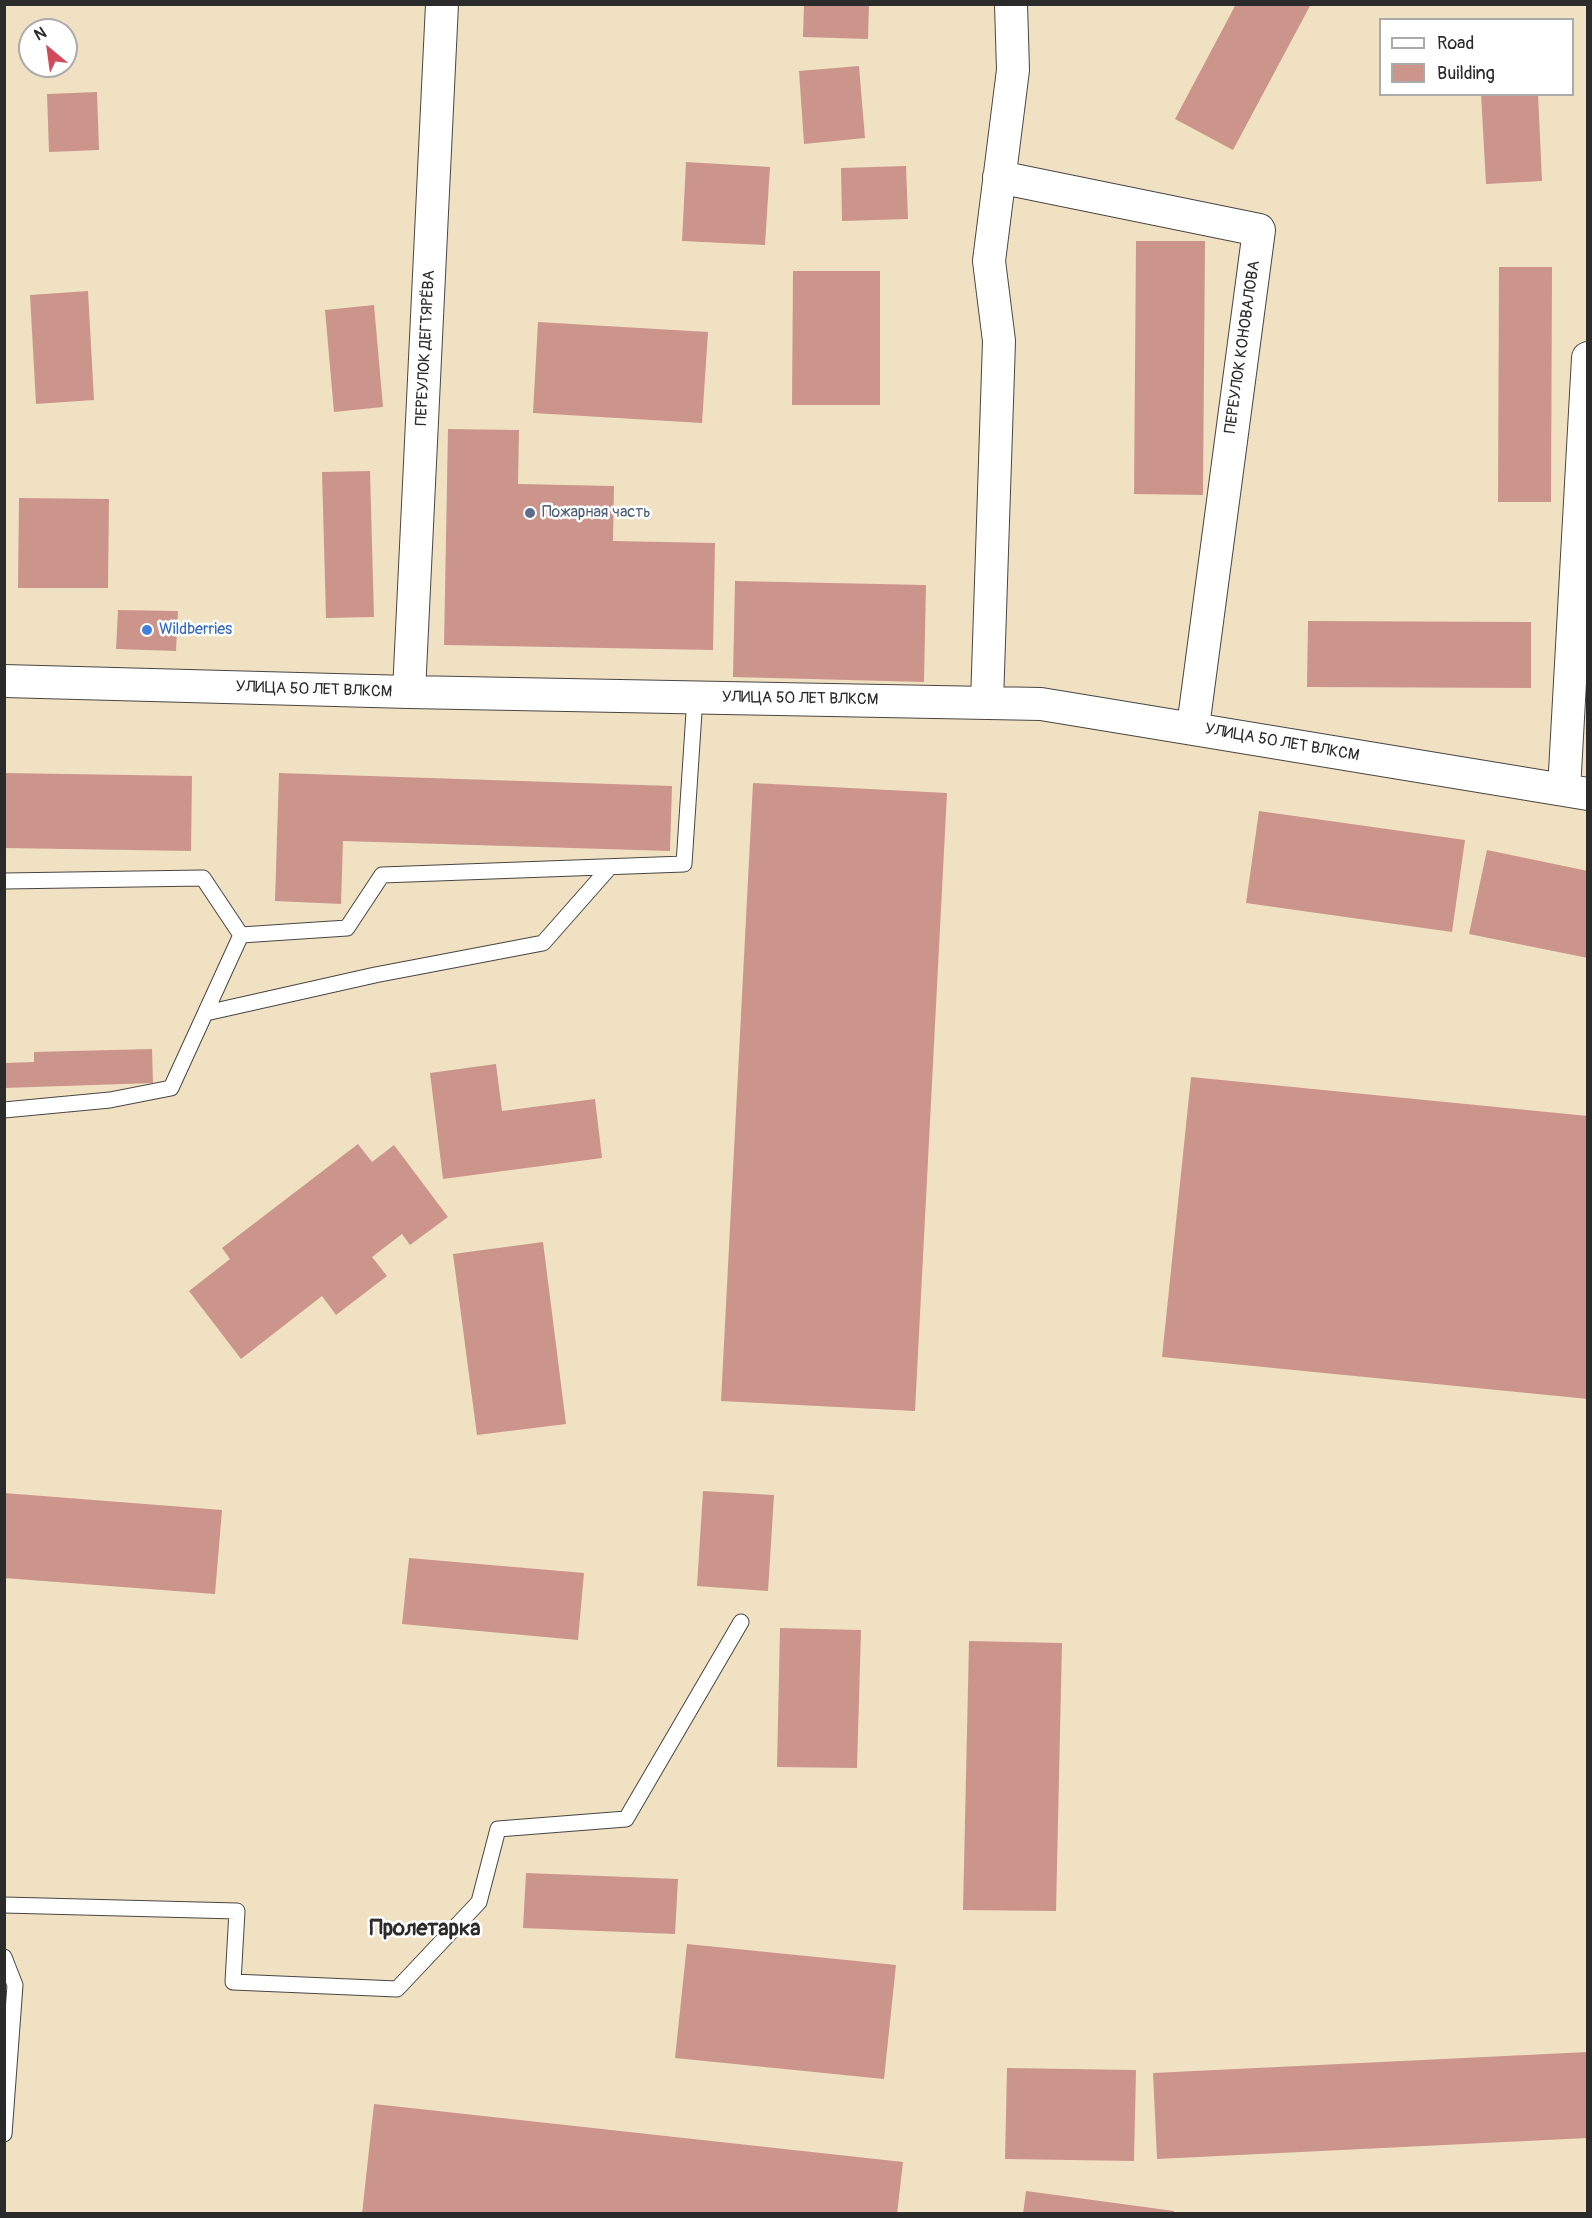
<!DOCTYPE html>
<html>
<head>
<meta charset="utf-8">
<style>
  body { margin:0 }
  #map { position:relative; width:1592px; height:2218px; overflow:hidden; background:#f1e1c3; font-family:Pangolin,sans-serif }
  canvas { display:block }
  .frame { position:absolute; inset:0; border:6px solid #2b2b2b; pointer-events:none }
  .legend { position:absolute; left:1379px; top:18px; width:195px; height:78px; box-sizing:border-box; background:#fff; border:2px solid #aaa; margin:0; padding:8px 10px; list-style:none; font-size:18px; color:#2b2b2b }
  .legend li { display:flex; align-items:center; gap:12px; height:30px }
  .legend b { width:30px; border:2px solid #aaa }
  .north { position:absolute; left:18px; top:18px; width:60px; height:60px; box-sizing:border-box; background:#fff; border:2px solid #aaa; border-radius:50%; rotate:331deg; font-size:16px; font-weight:700; line-height:24px; text-align:center; color:#2b2b2b }
  .north::after { content:''; display:block; margin:auto; width:21px; height:27px; background:#d1495b; clip-path:polygon(50% 0,100% 100%,50% 72%,0 100%) }
</style>
</head>
<body>
<div id="map">
<canvas width="1592" height="2218"></canvas>
<div class="frame"></div>
<ul class="legend">
<li><b style="height:8px;background:#fff"></b>Road</li>
<li><b style="height:16px;background:#cc958b"></b>Building</li>
</ul>
<div class="north">N</div>
</div>
<script>
const ctx = document.querySelector('canvas').getContext('2d');
ctx.lineJoin = 'round';
function fillPath(path, color) { ctx.fillStyle = color; ctx.fill(path, 'evenodd'); }
function stroke(path, color, width, dash) { ctx.strokeStyle = color; ctx.lineWidth = width; ctx.lineCap = dash ? 'butt' : 'round'; ctx.setLineDash(dash || []); ctx.stroke(path); }
function drawText(font, color, halo, rows, align = 'center') {
  ctx.font = font + ' Pangolin,sans-serif'; ctx.lineWidth = 5; ctx.setLineDash([]); ctx.textBaseline = 'middle'; ctx.strokeStyle = halo; ctx.fillStyle = color; for (const [text, x, y, turn = 0] of rows) {
    ctx.save(); ctx.translate(x, y); ctx.rotate((+turn || 0) * Math.PI / 180); ctx.textAlign = isNaN(turn) ? turn : align; if (halo) ctx.strokeText(text, 0, 0); ctx.fillText(text, 0, 0); ctx.restore();
  }
}
fillPath(new Path2D(`
  M804,4H869L868,39L803,37Z
  M1236,4H1311L1233,150L1175,119Z
  M859,66L865,138L804,144L799,71Z
  M97,92L99,150L49,152L47,94Z
  M1481,94H1538L1542,181L1486,184Z
  M686,162L770,167L765,245L682,241Z
  M906,166L908,219L842,221L841,168Z
  M1136,241H1205L1203,495L1134,494Z
  M1499,267H1552L1551,502H1498Z
  M793,271H880V405H792Z
  M88,291L94,400L36,404L30,295Z
  M374,305L383,407L334,412L325,310Z
  M538,322L708,332L702,423L533,413Z
  M448,429L519,430L518,484L614,486L613,541L715,543L713,650L444,645Z
  M370,471L374,617L326,618L322,472Z
  M19,498L109,499L108,588H18Z
  M735,581L926,585L924,682L733,677Z
  M118,610L178,611L176,651L116,649Z
  M1308,621L1531,622V688L1307,687Z
  M4,773L192,776L191,851L4,848Z
  M279,773L672,786L670,851L343,841L341,904L275,901Z
  M753,783L947,793L915,1411L721,1401Z
  M1259,811L1465,840L1452,932L1246,903Z
  M1487,850L1588,871V958L1469,934Z
  M152,1049L153,1083L4,1088V1063L34,1062V1052Z
  M496,1064L502,1111L595,1099L602,1158L443,1179L430,1073Z
  M1191,1077L1588,1116V1399L1162,1357Z
  M358,1144L372,1162L394,1145L448,1217L410,1245L402,1234L372,1257L387,1276L336,1315L322,1296L241,1359L189,1291L230,1259L222,1248Z
  M543,1242L566,1424L477,1435L453,1254Z
  M703,1491L774,1495L768,1591L697,1586Z
  M4,1493L222,1510L215,1594L4,1578Z
  M409,1558L584,1573L578,1640L402,1624Z
  M780,1628L861,1630L857,1768L777,1767Z
  M969,1641L1062,1643L1056,1911L963,1910Z
  M526,1873L678,1879L675,1934L523,1928Z
  M687,1944L896,1965L884,2079L675,2058Z
  M1588,2052V2138L1157,2159L1153,2073Z
  M1007,2068L1136,2070L1134,2161L1005,2159Z
  M374,2104L903,2162L897,2214H362Z
  M1026,2191L1174,2211L1173,2214H1023Z`), '#cc958b');
const service = new Path2D(`
  M4,881L203,878L241,935L347,928L382,875L684,864L695,697
  M206,1013L375,975L543,943L610,867
  M4,1110L110,1100L171,1088L241,935
  M4,1905L237,1911L233,1982L397,1989L479,1902L498,1829L626,1819L741,1622
  M4,1957L15,1985L4,2134`);
const minor = new Path2D(`
  M999,177L1259,230L1193,727
  M4,681L409,692L1041,704L1588,794
  M409,692L442,4
  M987,702L999,341L989,261L1013,70L1011,4
  M1564,790L1588,358`);
stroke(service, '#494642', 17);
stroke(minor, '#494642', 34);
stroke(service, '#fff', 15);
stroke(minor, '#fff', 32);
for (const [x, y, r, color] of [
  [530,513,6,"#5c6f8a"],
  [147,630,6,"#3f7fe0"]
]) { const dot = new Path2D(); dot.arc(x, y, r, 0, 2 * Math.PI); ctx.fillStyle = color; ctx.fill(dot); stroke(dot, '#fff', 2); }
drawText('16px', '#2b2b2b', '#fff', [
  ["ПЕРЕУЛОК КОНОВАЛОВА",1243,347,-82],
  ["ПЕРЕУЛОК ДЕГТЯРЁВА",426,348,-87],
  ["УЛИЦА 50 ЛЕТ ВЛКСМ",314,690,2],
  ["УЛИЦА 50 ЛЕТ ВЛКСМ",800,699,1],
  ["УЛИЦА 50 ЛЕТ ВЛКСМ",1282,743,10]
]);
drawText('16px', '#4e5e75', '#fff', [
  ["Пожарная часть",542,513]
], 'left');
drawText('16px', '#366cbe', '#fff', [
  ["Wildberries",159,630]
], 'left');
drawText('bold 22px', '#2b2b2b', '#fff', [
  ["Пролетарка",425,1929]
]);
</script>
</body>
</html>
